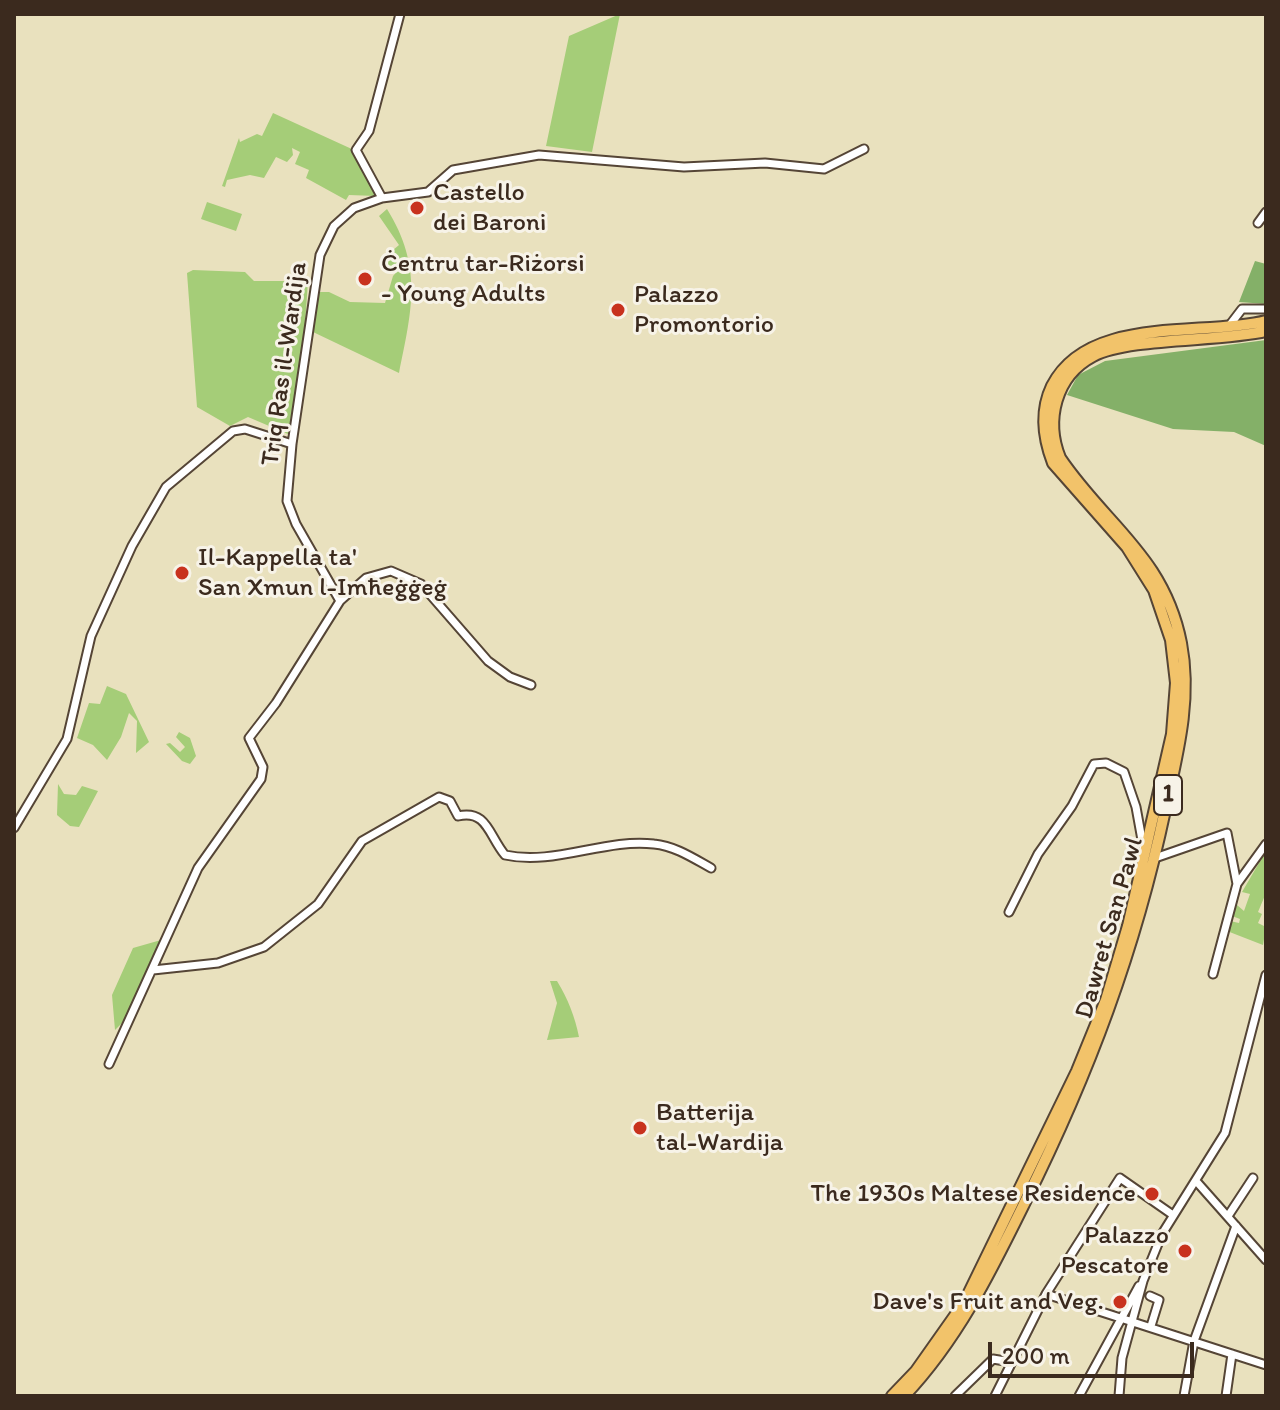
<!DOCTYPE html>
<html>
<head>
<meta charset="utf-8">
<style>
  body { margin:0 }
  #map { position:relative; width:1280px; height:1410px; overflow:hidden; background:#e9e1be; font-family:Itim,sans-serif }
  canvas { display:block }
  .frame { position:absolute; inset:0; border:16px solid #3b2a1e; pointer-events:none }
  .scale { position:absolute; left:988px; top:1342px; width:206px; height:36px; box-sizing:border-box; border:4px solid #3b2a1e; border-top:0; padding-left:10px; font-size:24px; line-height:28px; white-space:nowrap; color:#3b2a1e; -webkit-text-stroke:6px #f7f3e8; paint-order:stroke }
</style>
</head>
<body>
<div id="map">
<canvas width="1280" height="1410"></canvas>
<div class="frame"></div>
<div class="scale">200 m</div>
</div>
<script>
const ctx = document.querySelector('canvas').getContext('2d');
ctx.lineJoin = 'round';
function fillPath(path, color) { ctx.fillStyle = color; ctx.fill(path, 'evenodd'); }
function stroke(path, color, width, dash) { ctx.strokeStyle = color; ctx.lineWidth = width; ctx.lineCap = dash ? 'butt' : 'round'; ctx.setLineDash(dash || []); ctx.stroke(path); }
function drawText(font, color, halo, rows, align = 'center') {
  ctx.font = font + ' Itim,sans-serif'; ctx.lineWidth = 6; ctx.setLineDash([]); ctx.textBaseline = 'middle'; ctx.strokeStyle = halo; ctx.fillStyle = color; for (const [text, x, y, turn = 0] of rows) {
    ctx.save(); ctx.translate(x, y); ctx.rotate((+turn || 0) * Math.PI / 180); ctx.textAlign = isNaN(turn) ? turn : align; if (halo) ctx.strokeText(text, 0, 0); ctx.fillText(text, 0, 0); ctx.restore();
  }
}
fillPath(new Path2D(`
  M620,14L592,152L546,146L569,36Z
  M273,113L354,150L376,196L349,195L346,200L306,178L309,170L295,164L300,152L292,148L293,155L287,162L276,157L264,178L250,175L227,180L225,187L222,186L239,138L240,142L257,134L262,136Z
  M207,202L242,214L236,231L201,219Z
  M387,209C423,267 412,310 399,373L313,332L318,292H329L350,302L385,303L393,276L401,267L392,272L380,261L399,245L379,216Z
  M193,270L245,272L254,281H308L304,340L288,434L248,417L230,426L197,407L187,273Z
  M107,686L126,694L149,742L136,753L137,721L129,713L121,737L107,760L93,745L77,738L89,703L100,704Z
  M179,732L190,738L196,756L190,764L182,761L166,744L170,743L180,752L185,747L176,737Z
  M58,784L64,794L76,795L82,786L98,791L79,827L70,826L57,815Z
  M1266,851V893L1258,912L1262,914L1258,923L1266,927L1263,945L1227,931L1230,921L1239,923L1240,919L1232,916L1237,905L1244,911L1250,894L1242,892Z
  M161,940L127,1018L115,1030L112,995L133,948Z
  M550,981H557C568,999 575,1017 579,1037L547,1040L557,1003Z`), '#a5cd78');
fillPath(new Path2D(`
  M1255,261L1266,264V304L1239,302Z
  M1266,340V446L1234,432L1173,429L1067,395L1078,375L1105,361Z`), '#84b068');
const minor = new Path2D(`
  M382,198L356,150L369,131L400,14
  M1258,223L1266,212
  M1229,326L1242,309H1266
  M340,601L296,524L287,501L292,444L320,255L334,226L354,208L382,198L428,192L453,170L539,155L684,167L765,163L824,169L864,149
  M14,828L67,739L91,636L132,546L166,487L233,431L245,429L292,444
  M1155,858L1227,833L1237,884
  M1009,912L1038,854L1072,806L1094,764L1106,763L1124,772L1136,807L1144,851
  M153,970L218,963L264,947L318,904L362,841L439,797L450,801L458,816C487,809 489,836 505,855C554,866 605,838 654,844C675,846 693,858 711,868
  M1213,974L1237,884L1266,844
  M109,1064L198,868L261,779L263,767L249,738L276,703L340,601L366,578L391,571L421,584L488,661L510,677L531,685
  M1196,1181L1266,1260
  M1228,1216L1253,1178
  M1046,1294L1266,1365
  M1150,1296L1159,1300L1151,1326
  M955,1396L993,1359L1011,1362
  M995,1396L1046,1294L1120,1178L1173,1215
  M1079,1396L1139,1286
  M1119,1396L1122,1358L1143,1281L1162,1234L1225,1133L1266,975
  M1184,1396L1194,1341L1236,1226
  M1226,1396L1232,1354`);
const highway = new Path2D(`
  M892,1396L916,1371L964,1303L1077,1071L1106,1000L1128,926L1172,734L1176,683L1171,640L1154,590L1127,547L1053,463C1043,437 1040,411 1052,386C1088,315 1201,337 1266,321
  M904,1396C958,1339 991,1271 1025,1202C1089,1073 1135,951 1165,810C1177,755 1192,700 1181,643C1164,556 1105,525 1060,458C1045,421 1055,376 1093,356C1130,337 1220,342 1266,331`);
stroke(minor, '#554536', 11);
stroke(highway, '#554536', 14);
stroke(minor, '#fff', 7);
stroke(highway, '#f2c36a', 10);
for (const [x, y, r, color] of [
  [417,208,8,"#c8321e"],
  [365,279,8,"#c8321e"],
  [618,310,8,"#c8321e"],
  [182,573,8,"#c8321e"],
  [640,1128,8,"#c8321e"],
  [1152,1194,8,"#c8321e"],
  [1185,1251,8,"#c8321e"],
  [1120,1302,8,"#c8321e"]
]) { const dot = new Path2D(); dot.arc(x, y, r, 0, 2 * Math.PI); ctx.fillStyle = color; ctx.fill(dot); stroke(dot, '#f7f3e8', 3); }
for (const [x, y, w] of [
  [1168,795,28]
]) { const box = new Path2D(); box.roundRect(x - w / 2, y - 20, w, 40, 6); ctx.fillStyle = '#f7f3e8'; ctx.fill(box); stroke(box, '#3b2a1e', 2); }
drawText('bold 24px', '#3b2a1e', null, [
  ["1",1168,795]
]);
drawText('26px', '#3b2a1e', '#f7f3e8', [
  ["Castello",433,193],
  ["dei Baroni",433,223],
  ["Ċentru tar-Riżorsi",381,264],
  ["- Young Adults",381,294],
  ["Palazzo",634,295],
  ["Promontorio",634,325],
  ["Il-Kappella ta'",198,558],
  ["San Xmun l-Imħeġġeġ",198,588],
  ["Batterija",656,1113],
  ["tal-Wardija",656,1143],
  ["The 1930s Maltese Residence",1136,1194,"right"],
  ["Palazzo",1169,1236,"right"],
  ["Pescatore",1169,1266,"right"],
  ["Dave's Fruit and Veg.",1104,1302,"right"]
], 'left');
drawText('26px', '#3b2a1e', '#f7f3e8', [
  ["Triq Ras il-Wardija",285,364,-82],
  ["Dawret San Pawl",1110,928,-74]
]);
</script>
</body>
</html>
